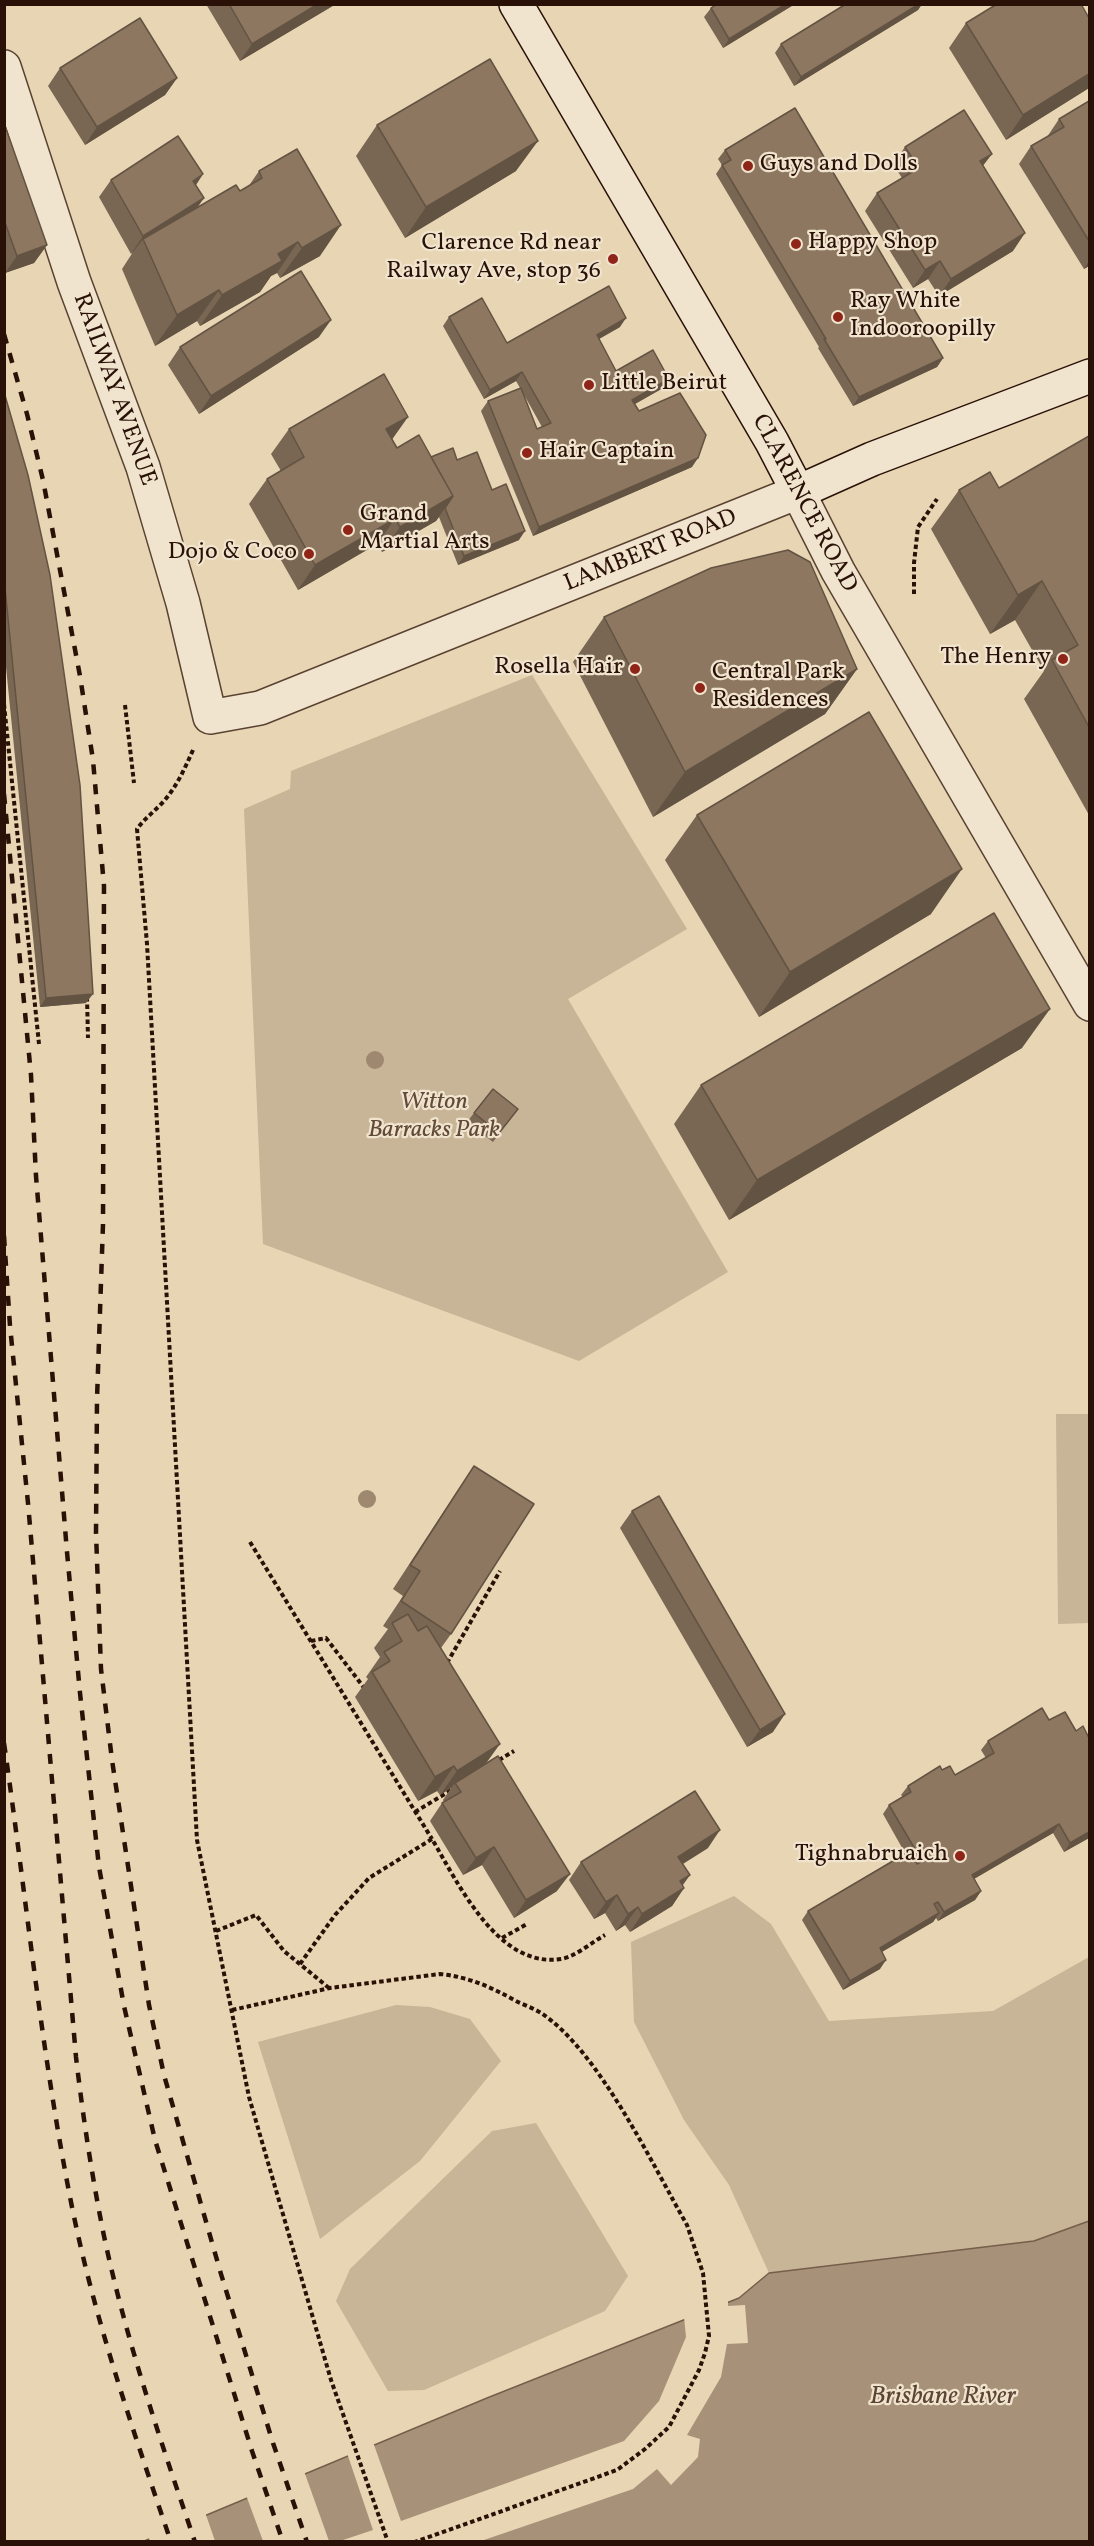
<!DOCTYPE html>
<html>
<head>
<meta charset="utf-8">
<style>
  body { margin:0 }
  #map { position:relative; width:1094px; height:2546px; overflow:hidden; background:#e8d5b3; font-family:Vollkorn,serif }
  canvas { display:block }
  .frame { position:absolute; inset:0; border:6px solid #2a1107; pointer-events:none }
</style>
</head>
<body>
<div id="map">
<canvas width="1094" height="2546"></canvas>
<div class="frame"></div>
</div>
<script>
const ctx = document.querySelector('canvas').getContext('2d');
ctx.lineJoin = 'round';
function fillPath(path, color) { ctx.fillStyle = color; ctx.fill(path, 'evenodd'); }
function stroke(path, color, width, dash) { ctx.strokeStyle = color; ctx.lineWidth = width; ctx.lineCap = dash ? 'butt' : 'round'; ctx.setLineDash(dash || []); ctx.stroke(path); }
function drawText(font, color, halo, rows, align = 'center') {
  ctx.font = font + ' Vollkorn,serif'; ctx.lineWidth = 4.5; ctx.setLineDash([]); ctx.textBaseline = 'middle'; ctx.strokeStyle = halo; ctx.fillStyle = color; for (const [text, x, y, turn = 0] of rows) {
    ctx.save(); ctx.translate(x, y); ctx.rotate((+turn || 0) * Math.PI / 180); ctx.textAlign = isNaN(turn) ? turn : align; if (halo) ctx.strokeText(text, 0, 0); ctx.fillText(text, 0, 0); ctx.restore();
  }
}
fillPath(new Path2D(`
  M532,675L687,929L568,999L728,1272L579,1361L263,1244L244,809L290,789L291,771Z
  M1089,1414V1623L1058,1624L1056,1414Z
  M734,1896L771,1924L829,2021L993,2011L1089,1957V2221L1034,2241L769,2273L729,2185L684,2120L634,2022L631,1942Z
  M396,2005L430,2007L470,2019L501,2061L420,2161L320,2239L258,2042Z
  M536,2123L628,2276L605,2311L424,2390L388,2391L336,2301L350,2269L492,2131Z`), '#c8b496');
const water = new Path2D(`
  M1089,2221V2541L142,2542L487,2398L739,2298L769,2273L1034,2241Z`);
fillPath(water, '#a79279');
stroke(water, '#755e4b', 1.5);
fillPath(new Path2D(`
  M728,2300V2306L745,2305L748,2343L727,2344L721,2377L687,2435L700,2439L698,2457L671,2485L657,2469L633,2489L481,2541H340L373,2530L347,2453L373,2442L401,2521L624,2441L659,2401L686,2337L684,2317Z
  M304,2471L329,2541H263L246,2495Z
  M205,2512L215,2541H150L148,2536Z`), '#e8d5b3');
const street = new Path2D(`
  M4,67L74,282L143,467L183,603L210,717L260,708L798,492L838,571L1090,1004`);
const secondary = new Path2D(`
  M516,4L772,442L798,492L872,459L1090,376`);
stroke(street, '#5a4232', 36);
stroke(secondary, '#2a1107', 36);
stroke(new Path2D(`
  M914,594V563L918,527L937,499
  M4,704L39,1044
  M125,705L134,783
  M193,750C185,768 177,786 164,801C155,811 145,818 137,829L147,944L197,1840L249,2097L331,2380L388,2542
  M87,997L88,1038
  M250,1542L432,1839
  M311,1641L326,1638L365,1689
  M447,1663L500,1571
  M499,1760L514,1751
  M415,1812L453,1789
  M216,1931L256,1915L284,1951L329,1988
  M502,1938L527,1924
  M300,1964L335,1915L369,1878L432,1839C458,1883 498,1969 561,1959C575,1957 592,1942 605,1935
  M232,2010L330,1988L440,1974C469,1977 491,1987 516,2001C524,2005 533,2008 541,2013C599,2051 652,2164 687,2225L703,2273L709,2336L705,2353L699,2370L669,2427L645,2449L617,2470L415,2542`), '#2a1107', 4, [4.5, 3]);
stroke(street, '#f0e4ce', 33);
stroke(secondary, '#f0e4ce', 33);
stroke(new Path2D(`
  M4,334L27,414L43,480L80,676L93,760L104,886L103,1224L97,1399L96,1533L101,1669L112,1760L149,2005L164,2075L221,2274L273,2443L307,2542
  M4,794L31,1075L36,1176L67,1552L80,1693L99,1867L124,2006L155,2140L252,2451L283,2542
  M4,1236L10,1326L28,1503L76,2057C83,2117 92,2177 104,2236C126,2340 161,2442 195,2542
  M4,1743C26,1896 41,2050 71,2202C94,2318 133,2430 171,2542`), '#2a1107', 4.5, [10, 10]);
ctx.fillStyle = '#9e8970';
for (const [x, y] of [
  [375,1060],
  [367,1499]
]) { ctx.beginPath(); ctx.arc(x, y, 9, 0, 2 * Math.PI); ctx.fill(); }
fillPath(new Path2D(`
  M206,4H336L240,61Z
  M795,4L723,48L704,17L711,8Z
  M846,4H922L918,10L794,86L775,53L781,44Z
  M1089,18V88L1006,140L949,48L966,23Z
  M60,68L177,78L165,95L85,145L48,86Z
  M1089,101V266L1084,269L1019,164L1031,146L1047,137L1059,119Z
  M4,123L47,245L34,263L5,273Z
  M377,125L516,171L405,238L356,156Z
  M905,147L983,166L1013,251L939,296L928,279L913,288L865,211L877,193L902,178L893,164Z
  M725,150L943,358L937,367L853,406L818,348L819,347L716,174L722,165L718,159Z
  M259,171L320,256L280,278L277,273L271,276L260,292L200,326L197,321L155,346L122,269L133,252L131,254L99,197L111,180L203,174L196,185L204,198L197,207L240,191L248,187Z
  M449,317L507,343L620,327L599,339L616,371L663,388L635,404L639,411L692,467L533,536L481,411L488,401L520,388L516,381L484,399L443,326ZM523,393L542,427L537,429Z
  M319,337L199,414L168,365L180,347Z
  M4,392L86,1003L40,1007L4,647Z
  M289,429L392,440L397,448L431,457L457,460L492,490L519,540L458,565L439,517L436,521L382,552L377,544L298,590L249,504L267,479L281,471L271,454Z
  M1089,436V815L1024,699L1044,671L1015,620L990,634L931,529L959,490L999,488Z
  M604,617L857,669L825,714L653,817L573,662Z
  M697,815L931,914L759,1017L665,860Z
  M1022,1048L729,1220L674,1124L701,1085Z
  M518,1109L493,1142L467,1122L474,1113Z
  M474,1466L451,1634L441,1648L486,1763L557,1891L514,1918L482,1865L463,1875L430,1821L442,1803L444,1802L443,1800L451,1788L440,1795L437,1791L418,1801L355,1697L368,1679L366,1677L380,1657L374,1648L388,1629L383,1626L403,1596L393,1589L457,1491Z
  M632,1511L773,1732L747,1747L620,1528Z
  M988,1741L1089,1838L1064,1852L1053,1833L974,1879L981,1891L975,1900L938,1921L936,1918L933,1922L882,1952L880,1969L843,1990L802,1920L808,1911L905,1853L883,1814L889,1805L903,1797L901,1795L908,1786L942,1770L955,1775L986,1758L981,1750Z
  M708,1848L683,1864L682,1886L684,1888L672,1906L630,1932L625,1925L616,1931L605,1913L594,1919L569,1880L581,1862Z`), '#796653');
fillPath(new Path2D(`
  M318,4H336L240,61L252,44Z
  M786,4H795L723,48L729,39Z
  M919,4H922L918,10L794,86L801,77Z
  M1089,74V88L1006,140L1023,115Z
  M177,78L165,95L85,145L97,127Z
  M538,141L516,171L405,238L426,207Z
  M992,154L979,171L980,161Z
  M203,174L191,192L193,181Z
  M204,198L192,215L143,239L133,252L131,254L143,236Z
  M341,225L320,256L280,278L302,248Z
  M1025,233L1013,251L939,296L951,279Z
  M298,242L277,273L271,276L260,292L200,326L222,295L278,254Z
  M47,245L34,263L5,273L17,256Z
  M940,261L928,279L913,288L925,270Z
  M1089,261V266L1084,269Z
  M219,290L197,321L155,346L177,315Z
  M626,318L620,327L590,344L597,335Z
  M331,320L319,337L199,414L211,396Z
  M943,358L937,367L853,406L859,397Z
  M522,372L516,381L484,399L490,390Z
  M669,379L663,388L626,409L632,400Z
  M408,417L391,441L386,429Z
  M698,458L692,467L533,536L539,527Z
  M453,496L436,521L382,552L400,527Z
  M395,519L377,544L298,590L315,565Z
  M525,531L519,540L458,565L464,556Z
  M1042,581L1015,620L990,634L1018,595Z
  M857,669L825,714L653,817L685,772Z
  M962,869L931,914L759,1017L790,972Z
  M93,994L86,1003L40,1007L46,998Z
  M1050,1009L1022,1048L729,1220L757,1180Z
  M785,1714L773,1732L747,1747L760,1730Z
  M500,1744L482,1769L455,1783L451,1788L440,1795L457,1771Z
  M454,1766L437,1791L418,1801L435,1777Z
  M1059,1824L1053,1833L965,1884L972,1875Z
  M720,1830L708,1848L666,1874L678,1857Z
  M1089,1832V1838L1064,1852L1070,1843Z
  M494,1847L482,1865L463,1875L476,1858Z
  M570,1874L557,1891L514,1918L526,1900Z
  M690,1875L678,1892L684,1888L672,1906L630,1932L642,1914L680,1881Z
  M981,1891L975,1900L938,1921L944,1912Z
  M617,1895L605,1913L594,1919L606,1902Z
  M638,1907L625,1925L616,1931L628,1914Z
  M939,1913L933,1922L873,1957L880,1948Z
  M886,1960L880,1969L843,1990L850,1981Z`), '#635343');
const building = new Path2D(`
  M229,4H318L252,44Z
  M717,4H786L729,39L711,8Z
  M846,4H919L801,77L781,44Z
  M997,4H1081L1089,18V74L1023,115L966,23Z
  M140,18L177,78L97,127L60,68Z
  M490,59L538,141L426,207L377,125Z
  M1089,101V241L1031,146L1064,127L1059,119Z
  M795,108L943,358L859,397L824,339H826L722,165L731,160L725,150Z
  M964,110L992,154L980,161L1025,233L951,279L940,261L925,270L877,193L919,168L905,147Z
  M4,123L47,245L17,256L4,220Z
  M178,136L203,174L193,181L204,198L143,236L111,180Z
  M297,149L341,225L302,248L298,242L278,254L282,261L222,295L219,290L177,315L143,239L236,185L240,191L262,178L259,171Z
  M301,271L331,320L211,396L180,347Z
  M609,286L626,318L597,335L616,371L653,350L669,379L632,400L639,411L680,393L706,435L698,458L539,527L488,401L521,388L537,429L551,423L522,372L490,390L449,317L482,298L507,343Z
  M384,374L408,417L386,429L397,448L419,435L453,496L400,527L395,519L315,565L267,479L304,457L289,429Z
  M4,392L28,475L50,575L80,785L93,994L46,998L4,578Z
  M1089,436V727L1052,660L1078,645L1042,581L1018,595L959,490L990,472L999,488Z
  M453,448L457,460L477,452L492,490L506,484L525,531L464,556L445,508L453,496L431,457Z
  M788,550L810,562L857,669L685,772L604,617L711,568Z
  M869,712L962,869L790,972L697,815Z
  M994,913L1050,1009L757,1180L701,1085Z
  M493,1089L518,1109L499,1133L474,1113Z
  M474,1466L534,1504L451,1634L401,1601L420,1571L410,1565Z
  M659,1496L785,1714L760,1730L632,1511Z
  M408,1614L418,1631L427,1626L500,1744L457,1771L454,1766L435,1777L372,1672L390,1661L384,1652L402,1641L392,1623Z
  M1042,1708L1049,1720L1065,1712L1076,1731L1083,1726L1089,1738V1832L1070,1843L1059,1824L972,1875L981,1891L944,1912L938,1902L934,1904L939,1913L880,1948L886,1960L850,1981L808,1911L910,1851L917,1864L922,1861L889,1805L911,1792L908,1786L940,1766L942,1770L950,1766L955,1775L994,1753L988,1741Z
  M498,1756L570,1874L526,1900L494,1847L476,1858L442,1803L461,1792L455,1783Z
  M695,1791L720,1830L678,1857L690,1875L680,1881L684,1888L642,1914L638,1907L628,1914L617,1895L606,1902L581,1862Z`);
fillPath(building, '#8d7760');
stroke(building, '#635343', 1.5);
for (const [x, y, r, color] of [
  [748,166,6,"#8f2418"],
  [796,244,6,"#8f2418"],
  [613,259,6,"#8f2418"],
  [838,317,6,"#8f2418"],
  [589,385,6,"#8f2418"],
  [527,453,6,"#8f2418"],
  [348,530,6,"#8f2418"],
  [309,554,6,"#8f2418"],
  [1063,659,6,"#8f2418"],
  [635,669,6,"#8f2418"],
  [700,688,6,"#8f2418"],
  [960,1856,6,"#8f2418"]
]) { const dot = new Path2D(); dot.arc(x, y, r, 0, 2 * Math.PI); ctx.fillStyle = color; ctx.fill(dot); stroke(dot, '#f0e4ce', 2); }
drawText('24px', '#2a1107', '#f0e4ce', [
  ["Guys and Dolls",760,166],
  ["Happy Shop",808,244],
  ["Clarence Rd near",601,245,"right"],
  ["Railway Ave, stop 36",601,273,"right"],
  ["Ray White",850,303],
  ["Indooroopilly",850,331],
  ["Little Beirut",601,385],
  ["Hair Captain",539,453],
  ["Grand",360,516],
  ["Martial Arts",360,544],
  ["Dojo & Coco",297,554,"right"],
  ["The Henry",1051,659,"right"],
  ["Rosella Hair",623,669,"right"],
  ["Central Park",712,674],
  ["Residences",712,702],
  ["Tighnabruaich",948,1856,"right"]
], 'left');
drawText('24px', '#2a1107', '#f0e4ce', [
  ["RAILWAY AVENUE",113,390,70],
  ["CLARENCE ROAD",803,504,62],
  ["LAMBERT ROAD",651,552,-22]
]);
drawText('italic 24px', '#614a39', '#f0e4ce', [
  ["Witton",434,1104],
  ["Barracks Park",434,1132]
]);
drawText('italic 26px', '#5c4535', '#f0e4ce', [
  ["Brisbane River",943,2398]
]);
</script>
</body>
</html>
